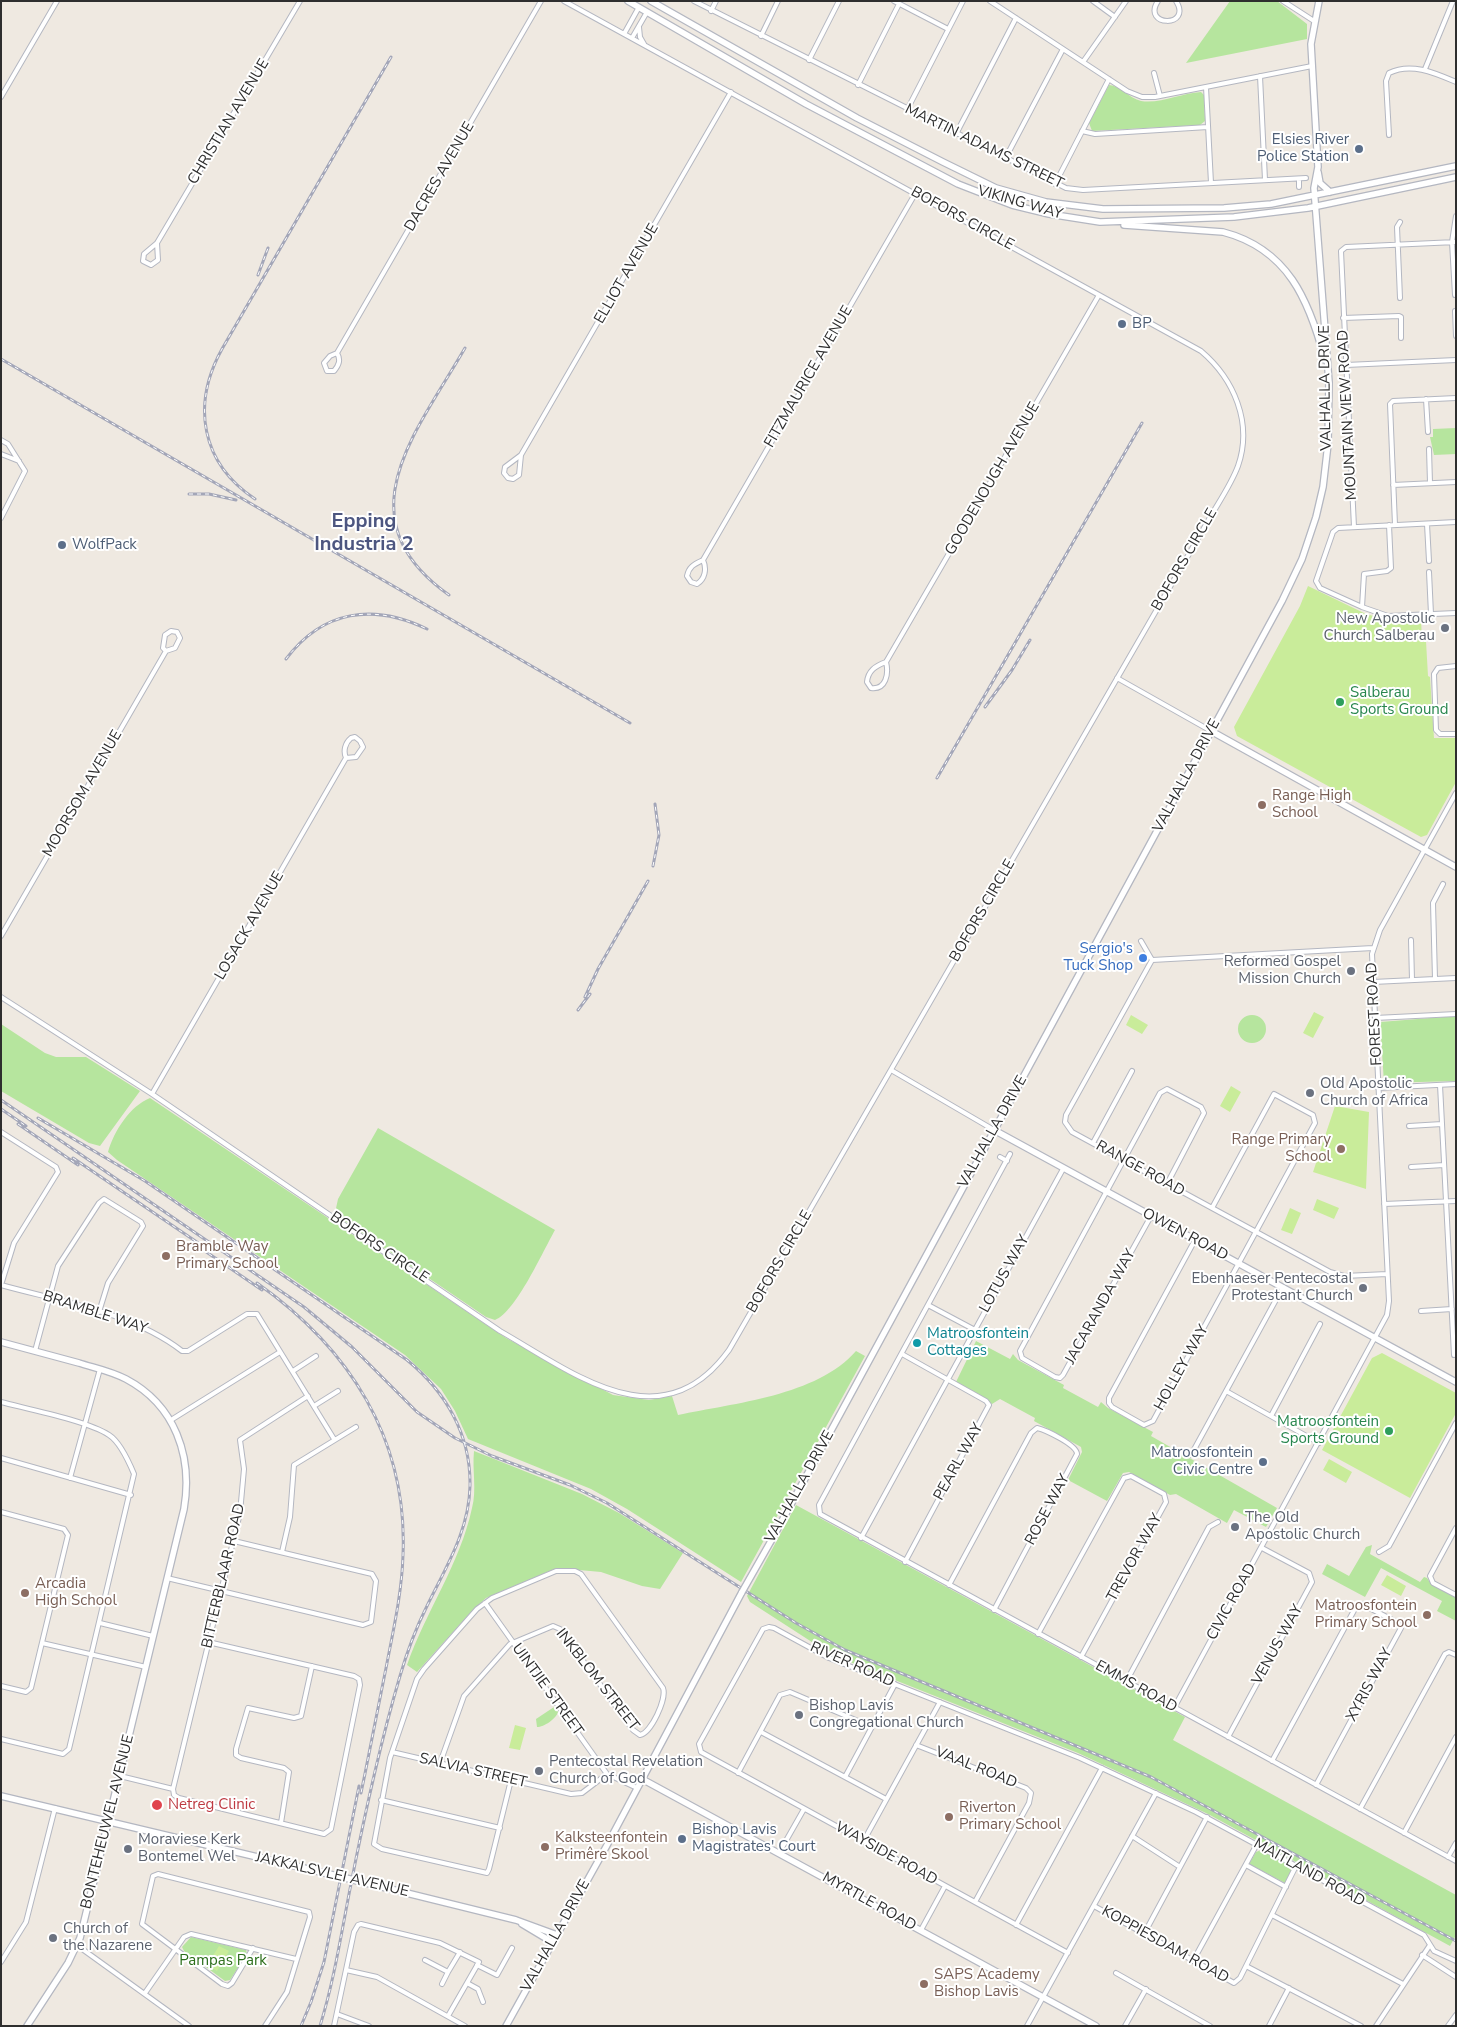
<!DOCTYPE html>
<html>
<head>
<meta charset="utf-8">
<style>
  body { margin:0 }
  #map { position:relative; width:1457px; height:2027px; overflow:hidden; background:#efe9e1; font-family:"Nunito Sans",sans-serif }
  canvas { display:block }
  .frame { position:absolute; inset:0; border:2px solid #2e2e2e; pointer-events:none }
</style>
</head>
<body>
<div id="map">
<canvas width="1457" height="2027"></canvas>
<div class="frame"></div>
</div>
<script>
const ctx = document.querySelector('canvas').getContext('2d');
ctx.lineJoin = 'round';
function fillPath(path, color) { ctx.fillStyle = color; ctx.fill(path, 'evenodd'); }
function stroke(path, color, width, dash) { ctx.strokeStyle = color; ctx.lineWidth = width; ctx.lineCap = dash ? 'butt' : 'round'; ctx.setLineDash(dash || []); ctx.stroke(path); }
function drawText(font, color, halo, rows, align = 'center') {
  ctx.font = font + ' "Nunito Sans",sans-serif'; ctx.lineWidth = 4; ctx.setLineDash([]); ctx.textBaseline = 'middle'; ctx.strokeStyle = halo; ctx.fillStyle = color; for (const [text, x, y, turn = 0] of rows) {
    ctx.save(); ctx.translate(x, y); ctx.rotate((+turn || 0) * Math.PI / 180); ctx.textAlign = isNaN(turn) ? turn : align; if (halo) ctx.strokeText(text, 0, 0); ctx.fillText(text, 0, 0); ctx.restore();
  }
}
fillPath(new Path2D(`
  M1230,1H1277L1307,24V39L1186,63Z
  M1109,85C1121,86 1129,98 1141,101C1160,104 1182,93 1201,92L1204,95L1205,121L1200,125L1092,131L1089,123Z
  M1456,428V454L1434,455L1430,437H1433V429Z
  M1238 1029a14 14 0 1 1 28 0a14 14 0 1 1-28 0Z
  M1456,1016V1081L1384,1083L1380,1022Z
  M1,1024L45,1053L56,1057H86L140,1091L100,1146L89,1143L1,1091Z
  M150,1098L506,1338L613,1395L649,1400L672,1396L678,1415C734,1403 817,1396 856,1351L865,1356L741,1582L627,1509L591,1489L468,1439L455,1411L441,1389L405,1355L117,1160L108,1152C114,1131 130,1106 150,1098Z
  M378,1128L555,1230C543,1251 516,1312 495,1320L486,1317L343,1220L335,1213L338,1199Z
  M976,1341L1010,1359L1013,1354L1018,1360L1064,1385L1063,1388L1098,1407L1101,1402L1108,1408L1153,1432L1151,1436L1277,1508L1266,1527L1234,1510L1227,1523L1176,1494L1170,1495L1129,1472L1123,1473L1107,1501L1068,1480L1082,1452L1081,1447L1034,1421L1035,1418L1000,1399L992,1404L956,1382Z
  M474,1451L582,1494L619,1513L683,1553L660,1589L642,1586L601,1572L557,1568L486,1598L471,1612L417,1672L407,1665C426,1611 460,1564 472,1508C477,1490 472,1470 474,1451Z
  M796,1505L1185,1717L1173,1740L1456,1895V1935L1450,1946L1208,1814L1078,1753L832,1655L750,1602L747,1596Z
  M1372,1545L1370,1554L1420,1582L1424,1577L1427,1578L1431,1584L1456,1597V1621L1437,1611L1442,1601L1381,1568L1365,1597L1322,1574L1327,1564L1349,1576L1366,1547Z
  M554,1707L558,1712C556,1719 544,1727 537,1727L536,1719Z
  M1261,1850L1291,1867V1871L1285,1883L1249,1864L1256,1852Z
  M191,1937L246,1950L247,1954L230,1980L225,1981L184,1951L182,1947Z`), '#b6e59e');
fillPath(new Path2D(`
  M1308,586L1366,614L1389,620L1421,618L1422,641H1426L1428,676L1430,677L1434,738H1456V782L1427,835L1421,837L1237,736L1234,727L1300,606Z
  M1314,1012L1324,1017L1313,1038L1303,1033Z
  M1131,1015L1148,1025L1142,1034L1126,1025Z
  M1231,1086L1241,1092L1230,1112L1220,1106Z
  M1335,1106L1369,1112L1366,1189L1313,1172Z
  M1317,1199L1339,1208L1334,1219L1313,1210Z
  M1290,1208L1301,1213L1292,1234L1281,1230Z
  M1382,1353L1456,1393V1413L1410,1498L1322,1450L1372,1358Z
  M1329,1459L1352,1472L1346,1483L1323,1470Z
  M1387,1575L1406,1586L1401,1596L1381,1585Z
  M515,1725L526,1728L520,1750L509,1748Z
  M219,1946L229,1951L217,1971L207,1965Z`), '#c9ec9a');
const street = new Path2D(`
  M694,1L1066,188L1083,190L1306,178
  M894,1L948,29
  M990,1L1127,91L1142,97H1155L1312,66
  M1093,1L1115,17
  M1158,1C1141,27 1193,28 1176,1
  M1283,1L1314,21
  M711,11L716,1
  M639,27L640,37L644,44
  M624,34L639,7
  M761,36L778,1
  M632,38L647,12
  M809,60L839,1
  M1083,62L1126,1
  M1425,69L1453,1
  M1154,73L1160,96
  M1260,76L1265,180
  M858,85L899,4
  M1206,87L1211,183
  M1,97L57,1
  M907,110L963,1
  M1082,131L1095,134L1208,127
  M956,134L1016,18
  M1389,135L1386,81L1389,73C1411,62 1435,73 1456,82
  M1005,159L1063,49
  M1299,179V187
  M1055,184L1109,79
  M1400,222L1397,227L1400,298
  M157,243L158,260L151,265L143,261L144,254L157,243L300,1
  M1455,295L1452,242L1456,216
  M1455,311L1456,336
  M1343,318L1399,316L1401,317V338
  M337,353L541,1
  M337,353C341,360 339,365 334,371H327L324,363L330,356Z
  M1346,365L1456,360
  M1426,399L1428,432
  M1,440L8,444L25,471L1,518
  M1429,449L1430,483
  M1,454L19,461
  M521,455L731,92
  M521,455L519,475L513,479L508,478L504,473L505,467Z
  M1393,485L1456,482
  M1456,522L1338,528L1333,532L1316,581L1320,588L1362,607L1388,616L1456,613
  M1427,524L1429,561
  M1395,525L1390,404L1393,401L1456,398
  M1354,527L1341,251L1346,247L1456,242
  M703,560L915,194
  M703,560C707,569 705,579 697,584L691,582L687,576C689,566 695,564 703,560Z
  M1429,572L1431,614
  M1362,607L1364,574L1387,571L1391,568L1389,525
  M171,631L177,632L180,638L175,648L166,651L163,648L165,635Z
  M886,662L1099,295
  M886,662C889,674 886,690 871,688L867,682C868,671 875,666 886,662Z
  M1456,666L1438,668L1434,674L1436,730L1440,734H1456
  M1117,678L1211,731
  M355,737L360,741L363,747L356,757L346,758C343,751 345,743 351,738Z
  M1,936L166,651
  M1411,940L1412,980
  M1141,941L1152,960
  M1373,948L1152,960L1066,1115L1065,1122L1072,1132L1330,1272L1344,1276L1387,1274
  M1435,979L1433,903L1443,884
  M1373,982L1456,978
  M1,997L152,1094L500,1331C574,1373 661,1444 729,1350L1208,521C1218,503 1231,485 1238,466C1253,423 1234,379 1201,351L564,1
  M1375,1018L1456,1014
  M891,1070L994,1130
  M1440,1085L1454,1355
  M1378,1088L1456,1084
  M152,1094L346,758
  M1409,1126L1442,1124
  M1,1132L56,1167L58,1172L14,1243L1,1285C62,1302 131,1312 182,1351H188L247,1314H257L334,1439
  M1093,1143L1132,1071
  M1010,1154L819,1505L820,1514L1456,1861
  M1000,1157L1007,1161
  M1411,1167L1444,1165
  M1384,1204L1456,1201
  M1151,1216L1063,1375L1060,1378L1055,1377L1022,1358L1020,1351L1160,1093L1167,1089L1201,1107L1204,1113L1167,1184
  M1195,1240L1109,1398V1403L1112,1407L1144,1425L1153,1421L1315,1123L1313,1115L1274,1094L1212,1208
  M928,1305L975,1330
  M1421,1311L1452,1309
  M35,1351L58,1266L99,1203L104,1199L141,1222L143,1226L108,1283L99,1312
  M902,1354L986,1401L989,1405L905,1562
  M293,1371L316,1356
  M1226,1391L1319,1443
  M1,1402C28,1409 88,1421 109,1435C120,1442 129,1462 134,1474L69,1749L63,1754L1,1739
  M314,1406L338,1391
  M1271,1416L1320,1324
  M171,1420L280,1352
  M1191,1455L1283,1287
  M1,1458L131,1495
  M70,1478L100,1369
  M1,1512L64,1529L68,1535L31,1688L26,1692L1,1686
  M1456,1528L1430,1576L1433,1583L1456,1595
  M861,1538L1063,1169
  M282,1552L290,1517L294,1465L356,1427
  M1379,1552L1389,1546L1456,1423
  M167,1578L363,1625L371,1622L376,1581L372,1574L234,1541
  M949,1585L1031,1433L1037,1428C1046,1430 1077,1445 1077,1454L994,1610
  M485,1603L607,1774L637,1788
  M100,1623L153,1636
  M1038,1634L1124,1478L1131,1476L1164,1494L1166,1502L1081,1657
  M42,1643L146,1667
  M1126,1682L1209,1527L1218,1522
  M1174,1708L1387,1315L1389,1301L1372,954L1380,930L1456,793
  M761,1732L886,1799
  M1228,1737L1312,1582L1309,1573L1262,1548
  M916,1745L1026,1788L1031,1793L1029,1803L975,1902
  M392,1752L571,1794L582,1793L607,1774
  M1272,1761L1357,1605L1362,1604L1398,1623L1401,1628L1316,1785
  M440,1763L464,1696L510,1644L553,1626L560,1629L633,1730L640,1735C651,1733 667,1699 663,1688L581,1574L575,1571H556L492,1598L477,1609L424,1669L417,1679L390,1758L374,1844L382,1849L487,1873L489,1869L511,1780
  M738,1773L780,1695L790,1692L872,1727
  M120,1776L173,1789
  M845,1777L895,1684
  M173,1789L174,1795L179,1798L324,1834L331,1829L360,1685L359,1679L354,1676L208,1642
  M173,1789L240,1513L244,1469L240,1440L308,1396
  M381,1800L500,1828
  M1360,1809L1445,1654L1449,1652L1456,1655
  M281,1823L289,1772L284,1768L241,1758L236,1755V1749L248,1708L294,1718L301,1716L312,1666
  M1404,1833L1456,1737
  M1132,1836L1180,1867
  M863,1842L940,1702
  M779,1853L804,1809
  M1448,1857L1456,1843
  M1246,1865L1286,1887
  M1094,1906L1234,1983L1240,1978L1296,1866
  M1272,1915L1403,1984
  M1016,1925L1102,1768
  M921,1930L945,1886
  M1144,1934L1207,1817
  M78,1946L189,2026
  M253,1948L232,1983L228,1986L222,1984L142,1924L153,1876L158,1874L309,1912L310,1917L287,1992L265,2026
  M1068,1953L701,1752L699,1744L763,1629L769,1627L774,1628L829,1658L1080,1758L1196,1812L1424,1935L1434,1951L1456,1961
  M1422,1955L1456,1977
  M425,1960L448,1972L460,1952
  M1193,1961L1257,1844
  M1,1962L26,1922L55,1808
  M477,1965L497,1975L512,1948
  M1246,1966L1361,2026
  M346,1970L377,1977L465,2026
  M1116,1973L1210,2026
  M467,1983L478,1989L483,2002
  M442,1984L448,1972
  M145,1993L184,1937L191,1934L296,1959
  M337,2014L369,2026
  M334,2026L354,1932L358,1925L361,1924L440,1943L479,1962L448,2016
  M1027,2026L1156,1793
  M1125,2026L1146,1989
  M1269,2026L1289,1988
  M1376,2026L1430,1945
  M1448,2026L1456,2015`);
const secondary = new Path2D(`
  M628,1L806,104L958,184L1012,205L1049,214L1100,222L1234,217L1308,208L1456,177
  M651,1L857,118L943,162L996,188L1046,202L1103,209L1224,208L1271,204L1456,166
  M1318,172L1320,183L1330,192
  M1124,225L1223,232C1288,249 1309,300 1325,360
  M1211,731L1456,867
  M994,1130L1456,1382
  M1,1342C27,1349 53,1356 79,1363C95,1368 111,1371 126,1379C175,1405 193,1456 184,1509L80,1938L68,1963L27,2026
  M771,1541L1282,601L1302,559L1316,517L1323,487L1328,444L1329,382L1314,188L1318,167L1311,44L1319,1
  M642,1779L1096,2026
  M1,1796L333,1875
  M362,1882L516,1920L557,1935
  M522,1924L552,1942
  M506,2026L606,1847L742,1592`);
stroke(street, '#b4b7c1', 6);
stroke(secondary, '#b4b7c1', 8);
stroke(street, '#fff', 4);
stroke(secondary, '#fff', 5.5);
const rail = new Path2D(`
  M258,275L268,248
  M1,359L630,723
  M189,494H209L236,500
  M255,499C201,463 191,405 222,349L391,57
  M449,595C341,518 416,433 465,348
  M286,659C323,610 373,603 427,629
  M985,707L1012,670L1030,640
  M937,778L1142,423
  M653,866L659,835L655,804
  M585,997L598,969L648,881
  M578,1010L590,994
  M1,1100L304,1307L352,1347L417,1412L455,1438L492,1456L570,1485L607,1503L796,1623L845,1650L1151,1777L1456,1941
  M1,1109L26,1126
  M38,1118L145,1181L407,1360C446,1392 471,1435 470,1486C469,1531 446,1567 427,1606C416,1628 407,1652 400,1676C379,1747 364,1817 350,1889C341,1935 334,1981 320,2026
  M18,1124L78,1165
  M73,1158L210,1251
  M202,1249L262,1290
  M257,1283C349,1348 408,1439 403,1555C402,1591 394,1627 387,1663C378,1707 370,1750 361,1793
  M301,2026L311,2002L324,1962L359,1786`);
stroke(rail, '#a3a6b8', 3);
stroke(rail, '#fff', 1, [4]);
const secondaryBridge = new Path2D(`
  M742,1592L771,1541
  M333,1875L362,1882`);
stroke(secondaryBridge, '#b4b7c1', 8, []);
stroke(secondaryBridge, '#fff', 5.5);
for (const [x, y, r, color] of [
  [1359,149,5,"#5c6f8a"],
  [1122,324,5,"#5c6f8a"],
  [62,545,5,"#5c6f8a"],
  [1445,628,5,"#6b7280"],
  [1340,702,5,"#2e9e5b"],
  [1262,805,5,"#8d6e63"],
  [1143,958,5,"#3f7fe0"],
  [1351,971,5,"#6b7280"],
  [1310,1093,5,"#6b7280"],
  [1341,1149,5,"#8d6e63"],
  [166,1256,5,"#8d6e63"],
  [1363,1288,5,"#6b7280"],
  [917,1343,5,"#0f9aa8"],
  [1389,1431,5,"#2e9e5b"],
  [1263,1462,5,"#5c6f8a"],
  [1235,1527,5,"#6b7280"],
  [25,1593,5,"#8d6e63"],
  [1427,1615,5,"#8d6e63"],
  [799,1715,5,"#6b7280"],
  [539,1771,5,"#6b7280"],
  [157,1805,6,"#e0444e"],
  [949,1817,5,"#8d6e63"],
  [682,1839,5,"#5c6f8a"],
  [545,1847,5,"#8d6e63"],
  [128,1849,5,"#6b7280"],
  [53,1938,5,"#6b7280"],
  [924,1984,5,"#8d6e63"]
]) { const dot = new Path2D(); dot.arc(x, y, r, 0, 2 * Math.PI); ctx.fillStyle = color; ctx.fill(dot); stroke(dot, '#fff', 2); }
drawText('15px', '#2e2e2e', '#fff', [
  ["CHRISTIAN AVENUE",229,122,-59],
  ["MARTIN ADAMS STREET",984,147,26],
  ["DACRES AVENUE",440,177,-60],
  ["VIKING WAY",1020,203,16],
  ["BOFORS CIRCLE",962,219,29],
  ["ELLIOT AVENUE",627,274,-60],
  ["FITZMAURICE AVENUE",809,377,-60],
  ["VALHALLA DRIVE",1326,388,-91],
  ["MOUNTAIN VIEW ROAD",1348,415,-93],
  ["GOODENOUGH AVENUE",993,479,-60],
  ["BOFORS CIRCLE",1185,560,-60],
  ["VALHALLA DRIVE",1187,776,-62],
  ["MOORSOM AVENUE",83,794,-60],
  ["BOFORS CIRCLE",983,911,-60],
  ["LOSACK AVENUE",250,926,-60],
  ["FOREST ROAD",1375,1014,-93],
  ["VALHALLA DRIVE",993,1132,-61],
  ["RANGE ROAD",1140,1169,29],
  ["OWEN ROAD",1185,1235,28],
  ["BOFORS CIRCLE",379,1248,34],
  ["BOFORS CIRCLE",780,1262,-60],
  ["LOTUS WAY",1005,1274,-61],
  ["JACARANDA WAY",1101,1307,-61],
  ["BRAMBLE WAY",95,1313,18],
  ["HOLLEY WAY",1182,1368,-61],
  ["PEARL WAY",959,1462,-61],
  ["VALHALLA DRIVE",800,1487,-61],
  ["ROSE WAY",1048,1510,-62],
  ["TREVOR WAY",1135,1558,-61],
  ["BITTERBLAAR ROAD",224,1576,-77],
  ["CIVIC ROAD",1232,1602,-61],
  ["VENUS WAY",1278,1645,-61],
  ["RIVER ROAD",852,1665,24],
  ["INKBLOM STREET",597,1680,52],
  ["XYRIS WAY",1370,1685,-62],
  ["EMMS ROAD",1136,1687,29],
  ["UINTJIE STREET",547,1690,54],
  ["VAAL ROAD",976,1768,22],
  ["SALVIA STREET",473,1771,13],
  ["BONTEHEUWEL AVENUE",108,1822,-76],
  ["WAYSIDE ROAD",886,1854,29],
  ["MAITLAND ROAD",1309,1873,29],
  ["JAKKALSVLEI AVENUE",332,1875,13],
  ["MYRTLE ROAD",869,1902,29],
  ["VALHALLA DRIVE",556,1936,-61],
  ["KOPPIESDAM ROAD",1165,1945,29]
]);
drawText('15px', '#4e5e75', '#fff', [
  ["Elsies River",1349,140,"right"],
  ["Police Station",1349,157,"right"],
  ["BP",1132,324],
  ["WolfPack",72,545],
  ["Matroosfontein",1253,1453,"right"],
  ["Civic Centre",1253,1470,"right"],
  ["Bishop Lavis",692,1830],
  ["Magistrates' Court",692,1847]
], 'left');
drawText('15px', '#5b616d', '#fff', [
  ["New Apostolic",1435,619,"right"],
  ["Church Salberau",1435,636,"right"],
  ["Reformed Gospel",1341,962,"right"],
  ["Mission Church",1341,979,"right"],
  ["Old Apostolic",1320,1084],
  ["Church of Africa",1320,1101],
  ["Ebenhaeser Pentecostal",1353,1279,"right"],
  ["Protestant Church",1353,1296,"right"],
  ["The Old",1245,1518],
  ["Apostolic Church",1245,1535],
  ["Bishop Lavis",809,1706],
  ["Congregational Church",809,1723],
  ["Pentecostal Revelation",549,1762],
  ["Church of God",549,1779],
  ["Moraviese Kerk",138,1840],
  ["Bontemel Wel",138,1857],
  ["Church of",63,1929],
  ["the Nazarene",63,1946]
], 'left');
drawText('15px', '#27864d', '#fff', [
  ["Salberau",1350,693],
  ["Sports Ground",1350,710],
  ["Matroosfontein",1379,1422,"right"],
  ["Sports Ground",1379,1439,"right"]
], 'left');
drawText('15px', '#785e54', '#fff', [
  ["Range High",1272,796],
  ["School",1272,813],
  ["Range Primary",1331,1140,"right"],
  ["School",1331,1157,"right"],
  ["Bramble Way",176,1247],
  ["Primary School",176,1264],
  ["Arcadia",35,1584],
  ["High School",35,1601],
  ["Matroosfontein",1417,1606,"right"],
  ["Primary School",1417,1623,"right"],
  ["Riverton",959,1808],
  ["Primary School",959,1825],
  ["Kalksteenfontein",555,1838],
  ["Primêre Skool",555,1855],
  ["SAPS Academy",934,1975],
  ["Bishop Lavis",934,1992]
], 'left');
drawText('15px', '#366cbe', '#fff', [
  ["Sergio's",1133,949],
  ["Tuck Shop",1133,966]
], 'right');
drawText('15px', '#0d838f', '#fff', [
  ["Matroosfontein",927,1334],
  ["Cottages",927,1351]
], 'left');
drawText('15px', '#be3a42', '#fff', [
  ["Netreg Clinic",168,1805]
], 'left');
drawText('15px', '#2c6e1b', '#fff', [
  ["Pampas Park",223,1961]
]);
drawText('bold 20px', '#4d5680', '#fff', [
  ["Epping",364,522],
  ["Industria 2",364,545]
]);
</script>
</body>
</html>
